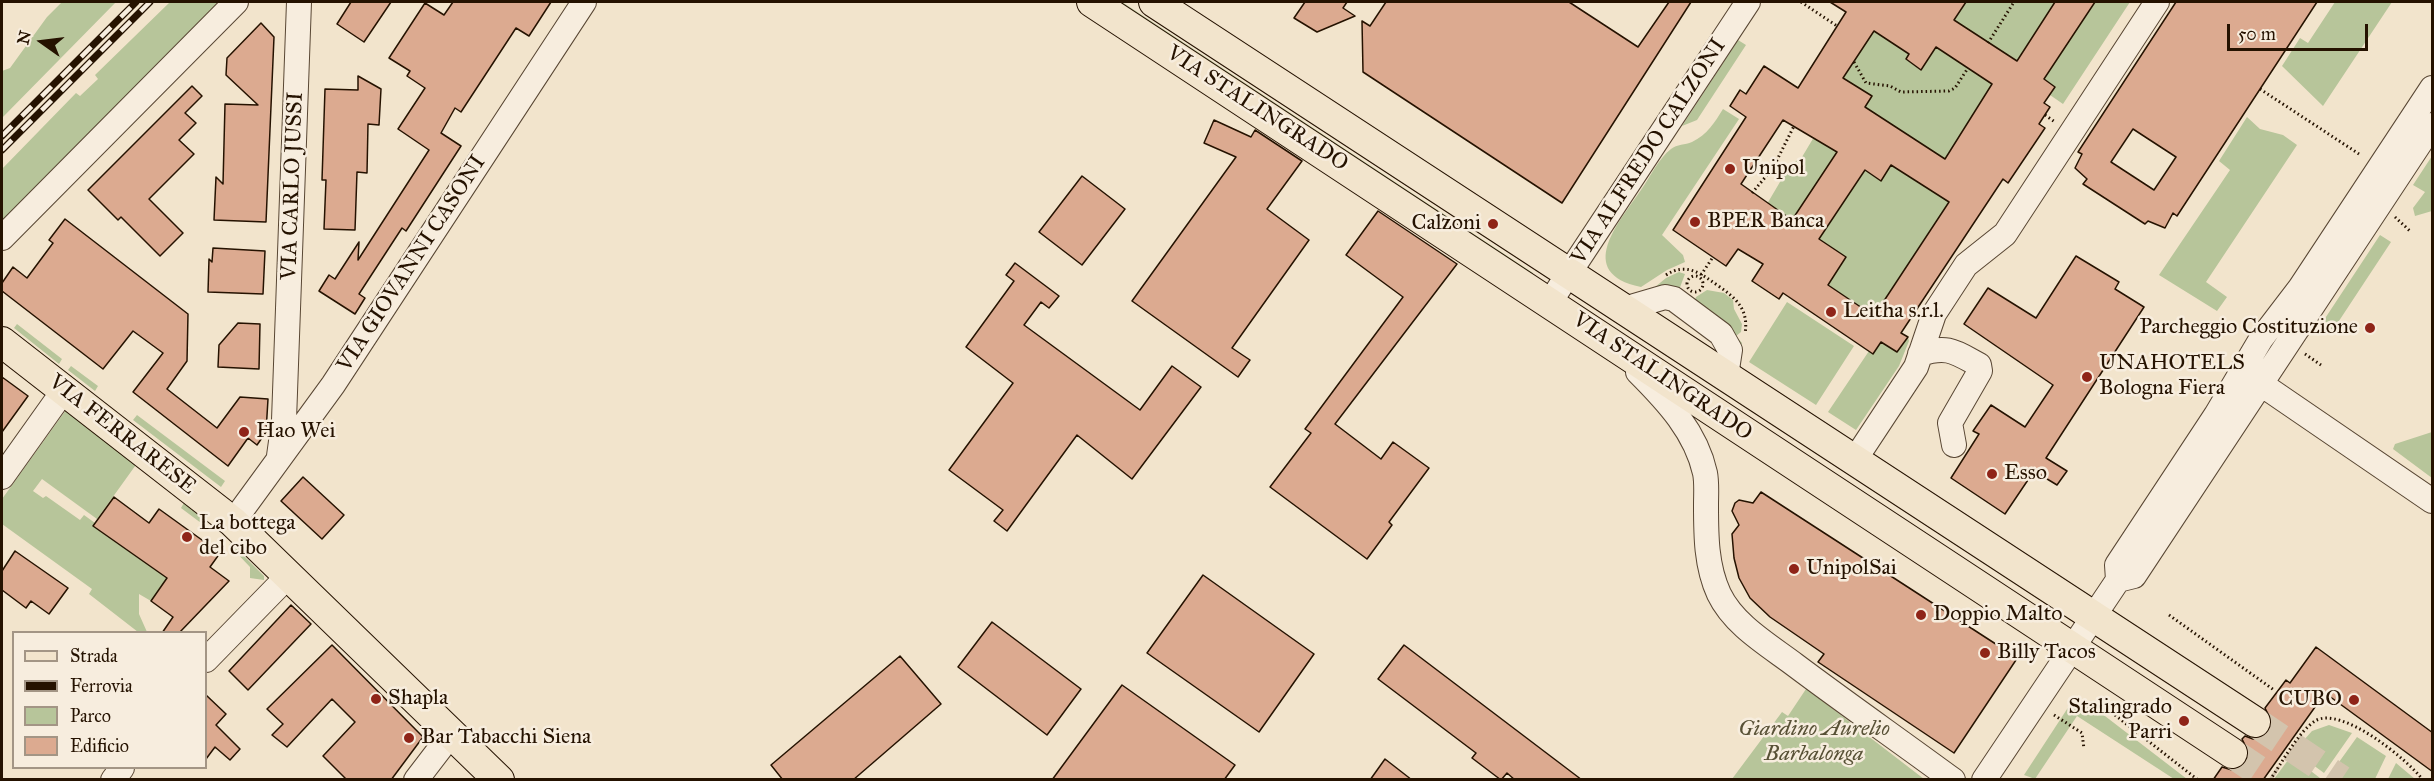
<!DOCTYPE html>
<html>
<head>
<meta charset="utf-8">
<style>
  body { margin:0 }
  #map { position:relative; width:2434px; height:781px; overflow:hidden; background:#f2e4cc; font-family:"IM FELL Great Primer",serif }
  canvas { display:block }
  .frame { position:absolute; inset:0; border:3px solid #251200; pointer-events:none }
  .legend { position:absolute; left:12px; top:631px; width:195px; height:138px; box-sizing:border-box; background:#f7edde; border:2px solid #a39585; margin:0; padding:8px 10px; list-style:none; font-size:18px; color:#251200 }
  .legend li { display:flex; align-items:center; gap:12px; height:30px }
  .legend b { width:30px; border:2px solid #a39585 }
  .north { position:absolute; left:12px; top:12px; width:60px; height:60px; -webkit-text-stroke:4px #f7edde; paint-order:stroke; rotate:284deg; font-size:16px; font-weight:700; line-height:24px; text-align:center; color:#251200 }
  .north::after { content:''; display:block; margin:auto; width:21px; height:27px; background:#251200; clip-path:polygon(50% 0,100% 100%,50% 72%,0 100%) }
  .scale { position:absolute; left:2227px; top:24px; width:141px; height:27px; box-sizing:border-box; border:3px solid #251200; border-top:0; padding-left:8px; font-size:18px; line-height:21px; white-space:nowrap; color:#251200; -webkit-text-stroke:4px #f7edde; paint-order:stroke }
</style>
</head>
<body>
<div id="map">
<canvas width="2434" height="781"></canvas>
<div class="frame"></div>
<ul class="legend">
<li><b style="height:8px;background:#f2e4cc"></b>Strada</li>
<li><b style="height:8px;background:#251200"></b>Ferrovia</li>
<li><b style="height:16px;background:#b7c59a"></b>Parco</li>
<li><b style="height:16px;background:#dcaa90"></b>Edificio</li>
</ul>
<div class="north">N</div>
<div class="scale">50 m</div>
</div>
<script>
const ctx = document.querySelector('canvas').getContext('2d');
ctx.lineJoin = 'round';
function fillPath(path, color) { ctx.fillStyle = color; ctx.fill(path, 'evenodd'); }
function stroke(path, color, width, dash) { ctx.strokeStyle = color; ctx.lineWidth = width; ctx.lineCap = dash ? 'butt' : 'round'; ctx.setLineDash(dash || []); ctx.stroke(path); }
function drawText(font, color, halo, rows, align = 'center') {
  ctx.font = font + ' "IM FELL Great Primer",serif'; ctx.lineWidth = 5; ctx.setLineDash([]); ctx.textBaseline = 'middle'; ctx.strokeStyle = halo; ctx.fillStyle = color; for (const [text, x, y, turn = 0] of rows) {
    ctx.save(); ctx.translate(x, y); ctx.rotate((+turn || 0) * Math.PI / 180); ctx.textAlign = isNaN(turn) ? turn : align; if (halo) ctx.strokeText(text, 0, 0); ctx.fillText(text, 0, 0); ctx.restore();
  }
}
fillPath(new Path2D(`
  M62,2H116L2,118V71L10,68L47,17Z
  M170,2H220L2,222V169L76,93L80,96L98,79L95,75Z
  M1111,2H1122L1533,273L1530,277Z
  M1966,2H2055L2017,61L1954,20Z
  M2095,2H2130L2063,104L2050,95L2055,87L2044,79Z
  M2335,2H2392L2323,106L2282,66L2300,38L2308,43Z
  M1874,31L1909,54L1906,59L1921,70L1936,47L1992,84L1945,159L1865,107L1872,96L1843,78Z
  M1738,40L1746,45L1697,120L1682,126Z
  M1723,109L1739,119L1662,235L1683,255L1685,262L1667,270L1641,287C1574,273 1619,222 1641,190C1650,177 1659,158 1671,149C1677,144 1685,145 1692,142C1707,135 1715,122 1723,109Z
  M2247,117L2260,129L2283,135L2297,145L2206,282L2227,297L2217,311L2159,275L2230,170L2219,161Z
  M1814,137L1837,152L1792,220L1767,204L1790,165L1802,157Z
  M2432,156V211L2415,216L2413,208L2425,192L2413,185Z
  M1891,165L1949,202L1874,316L1828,285L1819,239L1865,170Z
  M2380,235L2391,242L2333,330L2322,323Z
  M1679,272L1685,274L1679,290L1649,292L1666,278Z
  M1707,290L1724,293L1733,300L1734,309L1742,324L1741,332L1736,336L1742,343L1740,349L1695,300L1696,297Z
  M1787,302L1854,346L1816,405L1749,362Z
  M17,324L62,359L59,364L14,328Z
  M1908,337L1909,341L1899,366L1856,430L1828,412L1869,351L1873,354L1881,342L1897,352Z
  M71,366L98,386L95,391L68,370Z
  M66,410L138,462L97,519L42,479L33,491L43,498L46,496L80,520L84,515L95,523L93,526L167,578L151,601L139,594V614L147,632H138L89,594L92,589L2,524V499Z
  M137,415L225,481L221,487L133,420Z
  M2432,432V478L2393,449L2395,444Z
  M185,501L204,518L201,523L181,508Z
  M231,543L264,576V580L250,578V567L229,545Z
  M1806,689H1807L1924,779H1732L1782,712L1788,716Z
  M2076,700L2088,703L2187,779H2174L2077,716L2035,779L2024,775L2071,703Z
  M2329,725L2352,733L2324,773L2294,751L2312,731Z
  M2357,737L2386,756L2375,779H2333L2329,776Z
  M2291,756L2320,778L2319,779H2274Z
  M2396,763L2415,779H2388Z`), '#b7c59a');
const building = new Path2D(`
  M351,2H391L364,42L337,24Z
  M453,2H551L529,36L516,28L461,112L455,108L441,133L461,146L406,231L402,228L359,294L365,298L355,314L319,291L329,275L335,279L359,242L358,260L429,150L398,129L425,88L407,76L410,71L389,58L425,3L444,15Z
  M1305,2H1347L1343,8L1355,16L1317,32L1294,18Z
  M1386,2H1569L1638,47L1669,2H1691L1562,203L1363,72L1362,21L1370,26Z
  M1830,2H1966L1954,20L2017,61L2055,2H2095L2044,79L2055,87L2044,103L2050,107L2039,124L2045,128L2008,183L2003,179L1901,333L1908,337L1897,352L1881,342L1873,354L1783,293L1779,299L1752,281L1763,264L1738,249L1726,266L1673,230L1746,117L1730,106L1740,90L1746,94L1764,66L1798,88L1846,12ZM1874,31L1909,54L1906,59L1921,70L1936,47L1992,84L1945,159L1865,107L1872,96L1843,78ZM1783,120L1837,152L1792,220L1741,184ZM1891,165L1949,202L1874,316L1828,285L1846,257L1819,239L1865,170L1881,181Z
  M2176,2H2317L2177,216L2173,213L2165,228L2148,221L2145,224L2083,184L2087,179L2075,168L2082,154L2078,152ZM2133,129L2176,157L2154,190L2111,162Z
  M261,23L274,37L266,222L214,220L216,177L223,184L225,104L258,105L226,75L227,58Z
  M358,76L381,89L379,125L368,124L367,173L357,172L355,230L324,229L326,180H322L325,89L358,90Z
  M192,86L202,96L185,113L196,123L179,140L194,154L149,199L183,233L160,256L121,217L118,220L88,190Z
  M1214,120L1251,137L1255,130L1302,161L1267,209L1309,240L1232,348L1250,360L1238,377L1132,301L1236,157L1204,143Z
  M1082,176L1125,209L1082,265L1039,232Z
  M1378,211L1457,264L1335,424L1381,459L1393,442L1429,468L1389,522L1392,525L1367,559L1270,487L1311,433L1305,429L1403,297L1346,255Z
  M65,219L188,314L187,361L167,389L217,428L240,397L268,399L266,432L257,445L248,438L228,466L133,392L163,353L133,331L103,369L2,291V283L13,267L27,278L53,243L49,240Z
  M213,248L265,251L263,294L208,292L209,259L212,262Z
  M2076,256L2119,282L2115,289L2144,307L2046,458L2067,471L2057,485L2034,471L2005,514L1951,478L1979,434L1973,431L1991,405L2025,427L2053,385L1964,324L1988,288L2036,318Z
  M1015,263L1059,296L1049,308L1041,302L1024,325L1140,410L1172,366L1201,387L1132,479L1077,435L1007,531L994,521L1003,510L949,470L1013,383L966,347L1014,281L1006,275Z
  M238,323L260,324L259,369L218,367L219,345Z
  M2,377L28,396L2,432Z
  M303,477L344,515L322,539L281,501Z
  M1761,492L2005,650L2003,651L2016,660L1954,753L1818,662L1824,654L1770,617L1750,598L1739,578L1734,558L1732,534L1739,525L1732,511L1735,503L1739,500L1753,503Z
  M114,497L149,523L159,509L220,553L210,567L229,581L179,633H162L173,617L151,601L167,578L93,526Z
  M15,551L68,588L49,614L31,601L26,608L2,590V571Z
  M1203,575L1314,654L1259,732L1147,653Z
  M291,605L311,624L248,690L229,671Z
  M992,622L1081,689L1047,735L958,667Z
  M332,645L423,737L391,780H347L323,756L355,722L332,699L287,747L272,735L283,724L267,709Z
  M1404,645L1582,780H1515L1507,773L1501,780L1472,758L1476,753L1378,679Z
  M2316,647L2433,733V772L2325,693L2263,780H2213L2222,767L2232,770L2246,763L2249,753L2242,739L2245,736L2253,739L2262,738L2269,732L2272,722L2265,708L2286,680L2290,683Z
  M900,656L941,704L853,780H783L771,765Z
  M1122,685L1235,765L1224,780H1052Z
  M206,695L226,714L216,725L240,749L230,760L215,747L206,759Z
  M1385,759L1412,780H1370Z`);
fillPath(building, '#dcaa90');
stroke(building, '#251200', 1.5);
stroke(new Path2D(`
  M2255,722L2341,780
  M2232,753L2272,780`), '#d3c4ad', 30, [30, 15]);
const minor = new Path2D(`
  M2,238L236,2
  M1550,302L1748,2
  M1624,309L1665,297L1674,299L1721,334L1730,350L1726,376
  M1920,354C1948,345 1955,352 1979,365L1980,371L1950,423L1954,445
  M1638,372C1667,401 1696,432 1705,473C1707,483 1706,494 1706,505C1706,535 1706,566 1719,594C1734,625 1767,644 1795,665C1847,704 1900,741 1953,780
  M2261,384L2432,501
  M279,456L284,420L299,2
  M1854,461L1916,367L1934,314L1966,265L2005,234L2157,2
  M2,477L64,390
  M233,522L333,385L584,2
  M2118,580L2134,576L2432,125
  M206,660L290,574
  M113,780L122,768
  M416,780L452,733
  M1984,780L2118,580L2117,565L2216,415L2261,339L2300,288L2432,88`);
const major = new Path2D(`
  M1092,2L2232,753
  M1154,2L2255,722
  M2,342L233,522L499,780`);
stroke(minor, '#584633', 26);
stroke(major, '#251200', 32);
stroke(new Path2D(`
  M1801,2L1837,26
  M1988,43L2014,2
  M1854,62L1866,83L1890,86L1901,92L1949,91L1955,88L1968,68
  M2260,89L2359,154
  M2045,115L2055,122
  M1752,193L1773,168L1794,126
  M2395,217L2410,231
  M1666,275C1686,262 1700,273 1717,285C1736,298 1749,309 1745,334
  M1701,275L1713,257
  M1687 284a8 8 0 1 1 16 0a8 8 0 1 1-16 0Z
  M2305,354L2321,365
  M2169,615L2274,690
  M2104,697L2106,708L2198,780
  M2054,715L2082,733L2084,749
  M2270,780C2281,764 2299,731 2315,721C2341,705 2407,759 2423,780`), '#251200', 3, [1.5, 3]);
stroke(minor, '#f7edde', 24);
stroke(major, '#f2e4cc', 30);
const rail = new Path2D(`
  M2,136L136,2
  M2,150L150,2`);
stroke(rail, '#251200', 7);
stroke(rail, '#f7edde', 4.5, [14]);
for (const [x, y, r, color] of [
  [1730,169,6,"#8f2418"],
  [1695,222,6,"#8f2418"],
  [1493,224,6,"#8f2418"],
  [1831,312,6,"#8f2418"],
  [2370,328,6,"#8f2418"],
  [2087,377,6,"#8f2418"],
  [244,432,6,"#8f2418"],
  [1992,474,6,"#8f2418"],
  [187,537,6,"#8f2418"],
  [1794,569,6,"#8f2418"],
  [1921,615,6,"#8f2418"],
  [1985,653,6,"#8f2418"],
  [376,699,6,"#8f2418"],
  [2354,700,6,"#8f2418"],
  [2184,721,6,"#8f2418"],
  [409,738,6,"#8f2418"]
]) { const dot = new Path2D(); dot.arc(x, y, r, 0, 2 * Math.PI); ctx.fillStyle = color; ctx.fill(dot); stroke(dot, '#f7edde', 2); }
drawText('22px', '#251200', '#f7edde', [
  ["VIA STALINGRADO",1257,109,33],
  ["VIA ALFREDO CALZONI",1649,152,-57],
  ["VIA CARLO JUSSI",293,186,-88],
  ["VIA GIOVANNI CASONI",412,264,-57],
  ["VIA STALINGRADO",1662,377,34],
  ["VIA FERRARESE",122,435,38]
]);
drawText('22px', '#251200', '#f7edde', [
  ["Unipol",1742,169],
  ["BPER Banca",1707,222],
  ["Calzoni",1481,224,"right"],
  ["Leitha s.r.l.",1843,312],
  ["Parcheggio Costituzione",2358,328,"right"],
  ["UNAHOTELS",2099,364],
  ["Bologna Fiera",2099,389],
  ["Hao Wei",256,432],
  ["Esso",2004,474],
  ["La bottega",199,524],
  ["del cibo",199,549],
  ["UnipolSai",1806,569],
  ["Doppio Malto",1933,615],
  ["Billy Tacos",1997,653],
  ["Shapla",388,699],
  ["CUBO",2342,700,"right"],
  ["Stalingrado",2172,708,"right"],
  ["Parri",2172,733,"right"],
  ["Bar Tabacchi Siena",421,738]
], 'left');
drawText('italic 22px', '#585136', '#f7edde', [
  ["Giardino Aurelio",1814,730],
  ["Barbalonga",1814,755]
]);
</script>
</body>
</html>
